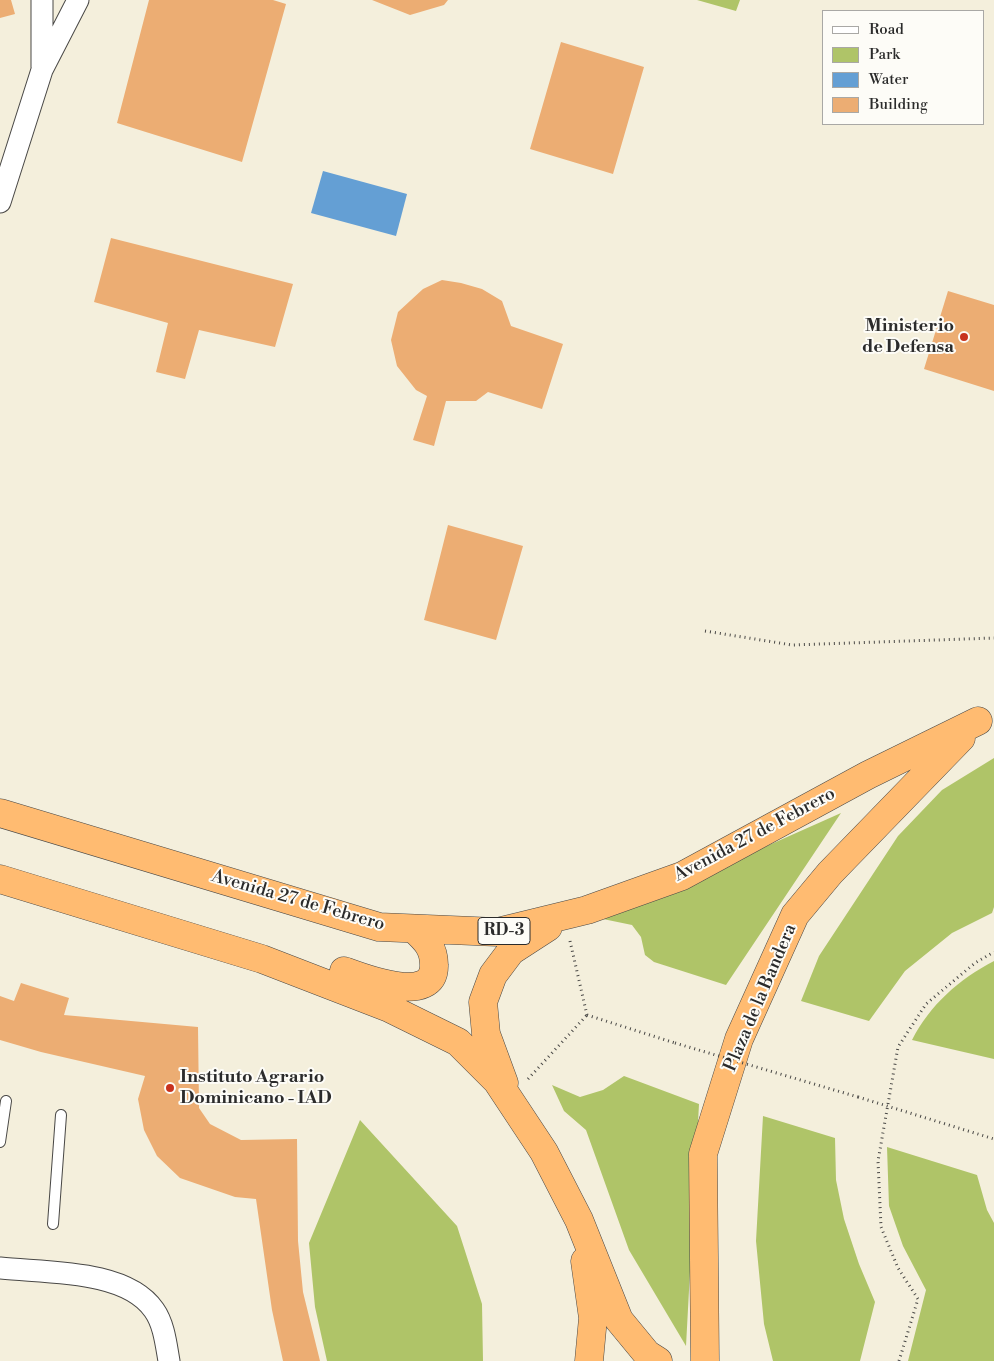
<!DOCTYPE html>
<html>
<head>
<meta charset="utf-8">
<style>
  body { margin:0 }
  #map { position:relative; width:994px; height:1361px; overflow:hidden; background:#f4efdc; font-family:"Libre Bodoni",serif }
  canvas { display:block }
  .legend { position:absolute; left:822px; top:10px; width:162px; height:115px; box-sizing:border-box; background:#fdfcf7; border:1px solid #a9a8a5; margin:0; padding:6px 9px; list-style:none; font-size:15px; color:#2b2b2b }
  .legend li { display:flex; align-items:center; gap:10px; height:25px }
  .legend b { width:25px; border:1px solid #a9a8a5 }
</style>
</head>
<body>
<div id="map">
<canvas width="994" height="1361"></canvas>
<ul class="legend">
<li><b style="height:6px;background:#fff"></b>Road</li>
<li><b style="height:14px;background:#afc468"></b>Park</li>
<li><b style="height:14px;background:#649fd4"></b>Water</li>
<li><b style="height:14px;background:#ecad73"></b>Building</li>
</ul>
</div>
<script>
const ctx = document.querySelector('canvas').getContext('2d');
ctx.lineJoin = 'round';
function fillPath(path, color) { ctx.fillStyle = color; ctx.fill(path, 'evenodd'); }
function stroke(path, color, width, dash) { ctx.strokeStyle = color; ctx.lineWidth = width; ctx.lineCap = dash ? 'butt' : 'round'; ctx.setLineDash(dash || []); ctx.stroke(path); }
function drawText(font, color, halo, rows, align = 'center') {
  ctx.font = font + ' "Libre Bodoni",serif'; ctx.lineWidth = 4; ctx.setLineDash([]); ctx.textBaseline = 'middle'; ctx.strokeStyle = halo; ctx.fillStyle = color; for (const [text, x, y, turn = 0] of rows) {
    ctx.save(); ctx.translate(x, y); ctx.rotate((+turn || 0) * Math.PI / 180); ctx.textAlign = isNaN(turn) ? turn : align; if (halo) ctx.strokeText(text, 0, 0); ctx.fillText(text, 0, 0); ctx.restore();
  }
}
fillPath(new Path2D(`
  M697,0H740L736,11Z
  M994,758V907L992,913L952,933L905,971L869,1021L801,1001L819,956L898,836L942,790Z
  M841,813L726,985L654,962L645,955L641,937L632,925L603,919Z
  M994,961V1059L912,1040C930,1005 959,979 994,961Z
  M624,1076L699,1104L686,1346L629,1250L586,1130L564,1111L552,1085L580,1097L603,1090Z
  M763,1116L835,1138L836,1180L844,1219L859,1264L875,1302L860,1361H773L764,1324L756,1241Z
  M360,1120L457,1226L482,1304L483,1361H327L315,1307L309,1243Z
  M887,1147L977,1175L987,1210L994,1223V1361H908L926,1290L903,1246L889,1206Z`), '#afc468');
fillPath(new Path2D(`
  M323,171L407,194L396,236L311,213Z`), '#649fd4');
fillPath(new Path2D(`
  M0,0H11L15,14L0,18Z
  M149,0H273L286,4L242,162L117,123Z
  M372,0H448L444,5L410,15Z
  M561,42L644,67L613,174L530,149Z
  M111,238L293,284L275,347L199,330L185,379L156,372L168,323L94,302Z
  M442,280L461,283L482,289L502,301L511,326L563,344L542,409L488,392L476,401H446L434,446L413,440L427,396L416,390L397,366L391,340L398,312L423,289Z
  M948,291L994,305V391L924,369Z
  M448,525L523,546L496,640L424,620Z
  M21,983L69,998L64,1015L198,1027L199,1108L210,1124L241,1140L297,1139L298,1241L303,1292L320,1361H283L272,1310L256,1199L235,1197L180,1178L157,1156L144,1130L138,1099L145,1076L41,1052L0,1040V996L14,1001Z`), '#ecad73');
const service = new Path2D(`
  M0,1142L6,1101
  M53,1224L61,1115`);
const minor = new Path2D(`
  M42,0V67
  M0,202L42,70L78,0
  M0,1268C45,1273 126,1269 154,1310C164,1324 166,1344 169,1361`);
const trunk = new Path2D(`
  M0,813L379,927L497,932L587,910L682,876L868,775L978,721
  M0,879L262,959L389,1008L458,1042L497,1081L544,1152L579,1220L619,1320L647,1354L658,1361
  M344,971C363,978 435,1006 434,965C434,948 426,940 414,929
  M504,1083L486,1034L483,1002L493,975L511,951L548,927
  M585,1261L593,1318L589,1361
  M705,1361L703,1154L739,1039L795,915L830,873L961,738`);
stroke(service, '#494846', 12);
stroke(minor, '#494846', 23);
stroke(trunk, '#494846', 29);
stroke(new Path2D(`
  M705,631L792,645L994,638
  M570,941L587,1015
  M587,1015L675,1043
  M528,1079L587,1015
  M858,1097L994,1139
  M899,1361L918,1299L898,1268L881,1227L878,1161L898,1047L926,1004L975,963L994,952`), '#494846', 3, [1, 4]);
stroke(service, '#fff', 10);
stroke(minor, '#fff', 21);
stroke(trunk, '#ffbb71', 28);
stroke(new Path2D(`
  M675,1043L858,1097`), '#494846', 3, [1, 4]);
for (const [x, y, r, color] of [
  [964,337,5,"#c8321e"],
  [170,1088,5,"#c8321e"]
]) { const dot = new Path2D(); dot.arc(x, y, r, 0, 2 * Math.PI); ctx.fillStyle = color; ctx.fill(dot); stroke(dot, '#fdfcf7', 2); }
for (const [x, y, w] of [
  [504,931,52]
]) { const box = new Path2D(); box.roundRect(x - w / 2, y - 13.5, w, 27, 4); ctx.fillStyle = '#fdfcf7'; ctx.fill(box); stroke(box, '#2b2b2b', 1); }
drawText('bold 16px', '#2b2b2b', null, [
  ["RD-3",504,931]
]);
drawText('bold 18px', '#2b2b2b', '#fdfcf7', [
  ["Ministerio",954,327],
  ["de Defensa",954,348],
  ["Instituto Agrario",180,1078,"left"],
  ["Dominicano - IAD",180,1099,"left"]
], 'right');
drawText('18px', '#2b2b2b', '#fdfcf7', [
  ["Avenida 27 de Febrero",755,835,-28],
  ["Avenida 27 de Febrero",298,901,16],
  ["Plaza de la Bandera",761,998,-67]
]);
</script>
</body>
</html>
